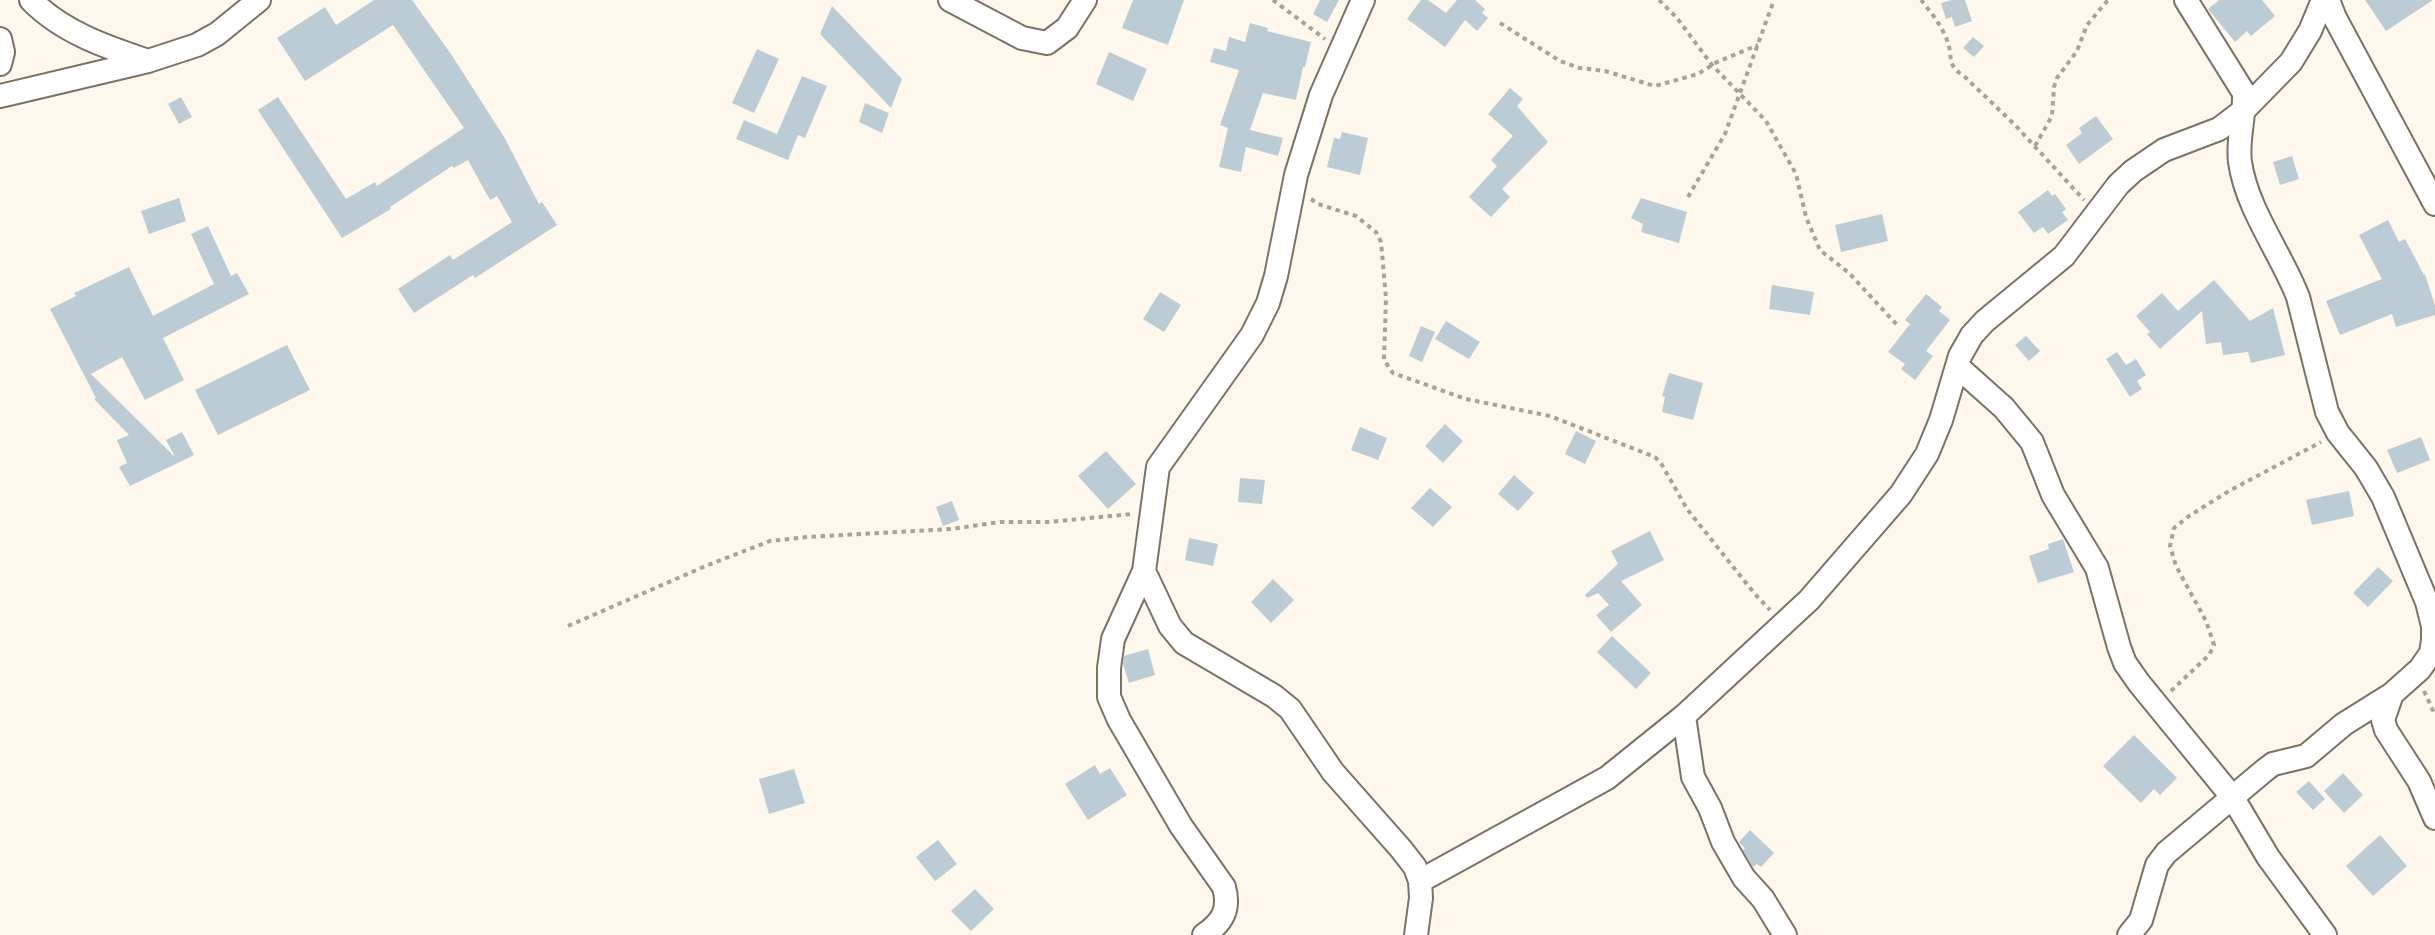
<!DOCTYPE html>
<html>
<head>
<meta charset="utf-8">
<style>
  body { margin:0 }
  canvas { display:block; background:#fef7eb }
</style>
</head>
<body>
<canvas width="2435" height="935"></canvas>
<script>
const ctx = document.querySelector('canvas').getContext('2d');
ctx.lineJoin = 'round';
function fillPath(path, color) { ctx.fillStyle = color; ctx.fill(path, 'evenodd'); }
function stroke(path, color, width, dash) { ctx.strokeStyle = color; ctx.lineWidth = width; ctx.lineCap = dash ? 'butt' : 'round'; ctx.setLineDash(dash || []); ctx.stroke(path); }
fillPath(new Path2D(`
  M374,0H412L451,54L504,137L539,204L542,202L557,225L475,278L473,275L414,313L398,289L450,255L453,260L512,222L497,196L490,200L468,160L454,168L452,166L390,207L391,209L342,238L258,110L278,97L346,199L375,182L377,186L464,128L393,25L305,81L277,38L325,7L336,25Z
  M1133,0H1184L1168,45L1122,28Z
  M1320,0H1339L1327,22L1313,14Z
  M1421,0H1428L1446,13L1457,0H1475L1485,9L1482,13L1488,18L1477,31L1465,20L1445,47L1407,19Z
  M1952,0H1965L1972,21L1955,27L1952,17L1946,19L1941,3Z
  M2219,0H2262L2275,16L2251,36L2247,31L2235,42L2208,9Z
  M2365,0H2433L2386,31Z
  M832,6L902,79L891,108L820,34Z
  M1250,23L1268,28L1267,31L1311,42L1305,67H1303L1296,100L1263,93L1250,130L1283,138L1278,156L1246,147L1241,172L1219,167L1228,128L1220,125L1239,70L1210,62L1214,48L1226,51L1229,37L1245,42Z
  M1973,37L1984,46L1974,57L1963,48Z
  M757,49L779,59L754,113L732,103Z
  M1109,52L1147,69L1133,101L1096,84Z
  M802,76L827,86L805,138L798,135L788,160L736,139L744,120L777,134Z
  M1510,88L1523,99L1517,106L1548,142L1502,189L1510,197L1491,217L1469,197L1497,166L1491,160L1513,136L1488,114Z
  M181,97L192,117L179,124L168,104Z
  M865,103L889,113L882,133L859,122Z
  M2096,116L2113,139L2079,164L2066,145L2082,133L2079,128Z
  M1342,132L1368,138L1360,175L1327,167L1334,138L1340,139Z
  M2292,156L2299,179L2280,185L2273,162Z
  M2048,190L2052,196L2055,194L2066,209L2062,212L2068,220L2048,234L2043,227L2034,233L2018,212Z
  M179,198L186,221L149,234L141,211Z
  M1641,198L1687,212L1679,243L1641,232L1643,224L1631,218Z
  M1882,214L1888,241L1841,252L1835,225Z
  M2388,220L2399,242L2405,239L2424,275L2425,274L2435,306V315L2396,327L2392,314L2340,335L2326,301L2382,279L2359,235Z
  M208,226L231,276L237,273L249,294L163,338L184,380L145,400L122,357L91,374L175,457L166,440L182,432L194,455L130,486L119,467L127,463L117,440L129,435L94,399L96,398L50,309L76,296L74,293L129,267L153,316L214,284L191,234Z
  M2214,280L2250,321L2273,308L2285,355L2251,363L2248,352L2223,355L2221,342L2206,344L2202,311L2160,349L2147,334L2150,332L2136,316L2162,293L2178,311Z
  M1772,285L1814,292L1810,315L1769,309Z
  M1160,292L1181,305L1164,332L1143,319Z
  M1926,294L1942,307L1939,311L1950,320L1926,351L1933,356L1915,380L1901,369L1905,364L1888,352L1910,324L1905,320Z
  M1446,321L1480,342L1469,359L1435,339Z
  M1421,326L1435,332L1422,362L1409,356Z
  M2026,336L2040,351L2029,361L2015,345Z
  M287,345L310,390L218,435L195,390Z
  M2117,352L2126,365L2136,359L2146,375L2137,381L2142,389L2130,397L2106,359Z
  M1669,373L1703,383L1693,420L1662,412L1665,397L1662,396Z
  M1445,424L1463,441L1443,463L1425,446Z
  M1360,427L1387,438L1378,460L1351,450Z
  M1576,431L1596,441L1585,464L1565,454Z
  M2421,437L2430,460L2397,473L2387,450Z
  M1106,451L1136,484L1108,509L1078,476Z
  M1514,475L1534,493L1518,511L1498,494Z
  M1240,478L1265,480L1262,504L1238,502Z
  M1430,488L1452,507L1433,527L1411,508Z
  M2349,491L2354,516L2312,525L2306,500Z
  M952,501L959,520L943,526L936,507Z
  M1650,531L1664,560L1621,581L1642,605L1611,632L1596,615L1609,605L1598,593L1587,598L1585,595L1618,564L1611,551Z
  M1189,538L1218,544L1213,566L1185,560Z
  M2063,539L2074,572L2038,583L2029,556L2049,549L2048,544Z
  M2378,567L2393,581L2368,607L2353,593Z
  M1273,579L1294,600L1271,623L1251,602Z
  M1612,636L1651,673L1636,689L1597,652Z
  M1148,649L1155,675L1129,683L1123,664L1124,656Z
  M2134,735L2177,778L2160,795L2154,789L2141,803L2103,766Z
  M1095,765L1100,774L1110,768L1127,795L1088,820L1065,784Z
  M794,769L805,803L769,814L759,779Z
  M2343,773L2363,795L2344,813L2324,791Z
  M2309,781L2325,799L2313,810L2296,792Z
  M1750,830L1774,853L1761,867L1757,864L1753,867L1743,850L1745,848L1739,842Z
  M2380,835L2407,866L2373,896L2346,866Z
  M938,840L957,864L935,881L916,857Z
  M975,889L994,909L971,931L951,911Z`), '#bcccd5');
const minor = new Path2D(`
  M31,0C62,32 106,47 148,61
  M950,0L1022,38L1047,43L1067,28L1085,0
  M2328,0L2335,18L2435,204
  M0,39L3,52L0,64
  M0,96L148,61L197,45L217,34L259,0
  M1957,366L2004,408L2032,442L2053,495L2097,568L2119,647L2125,663L2139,683L2233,798L2268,857L2325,935
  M1144,571L1170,626L1184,643L1274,696L1290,709L1333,772L1401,849L1415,867L1420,881L1421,898L1416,935
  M2392,694L2383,720L2386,730L2419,781L2435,818
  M1684,716L1693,777L1710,808L1723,842L1744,878L1763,899L1785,935
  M1420,881L1607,778L1684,716L1809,600L1901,494L1927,454L1941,420L1960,356L1972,335L1985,321L2064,256L2118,185L2133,171L2164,150L2219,129L2244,110L2291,62L2310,31L2323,0
  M1204,935C1223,922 1230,909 1224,887L1181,826L1119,720L1109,697V668L1113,639L1144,571L1158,467L1252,335L1268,303L1276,276L1296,175L1321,95L1363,0
  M2129,935L2141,920L2157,865L2166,853L2265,770L2273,764L2306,756L2344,724L2392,694L2420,669L2431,653L2433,640V626L2427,602L2383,497L2366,468L2338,433L2327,412L2298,297C2281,253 2247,210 2240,162C2237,139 2245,116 2244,93L2186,0`);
stroke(minor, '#7a7265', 26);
stroke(new Path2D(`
  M1273,0L1325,39
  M1659,0L1677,18L1712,65L1766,121L1796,174L1806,217L1820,250L1849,273L1898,326
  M1921,0C1930,11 1942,26 1947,40C1954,58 1945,64 1964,76L2016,126L2084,200
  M1500,23L1560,61L1580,68L1605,71L1655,86L1698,74L1717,62L1758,45
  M2035,146L2052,116L2054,87L2057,78L2077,51L2087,25L2108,0
  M1688,197L1725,134L1774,0
  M1311,199L1318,204L1356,216L1376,232L1381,242L1386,298L1384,360L1393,373L1466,399L1550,416L1655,457L1662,465L1687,509L1754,593L1770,610
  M568,626L708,565L770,541L807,537L951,529L1000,522H1048L1132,514
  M2171,691L2209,655L2214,645L2206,621L2176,566L2170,546L2174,528L2189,516L2229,491L2321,442
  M2424,691L2435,715`), '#a8a39a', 4, [4.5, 4.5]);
stroke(minor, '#fff', 22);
</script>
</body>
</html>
